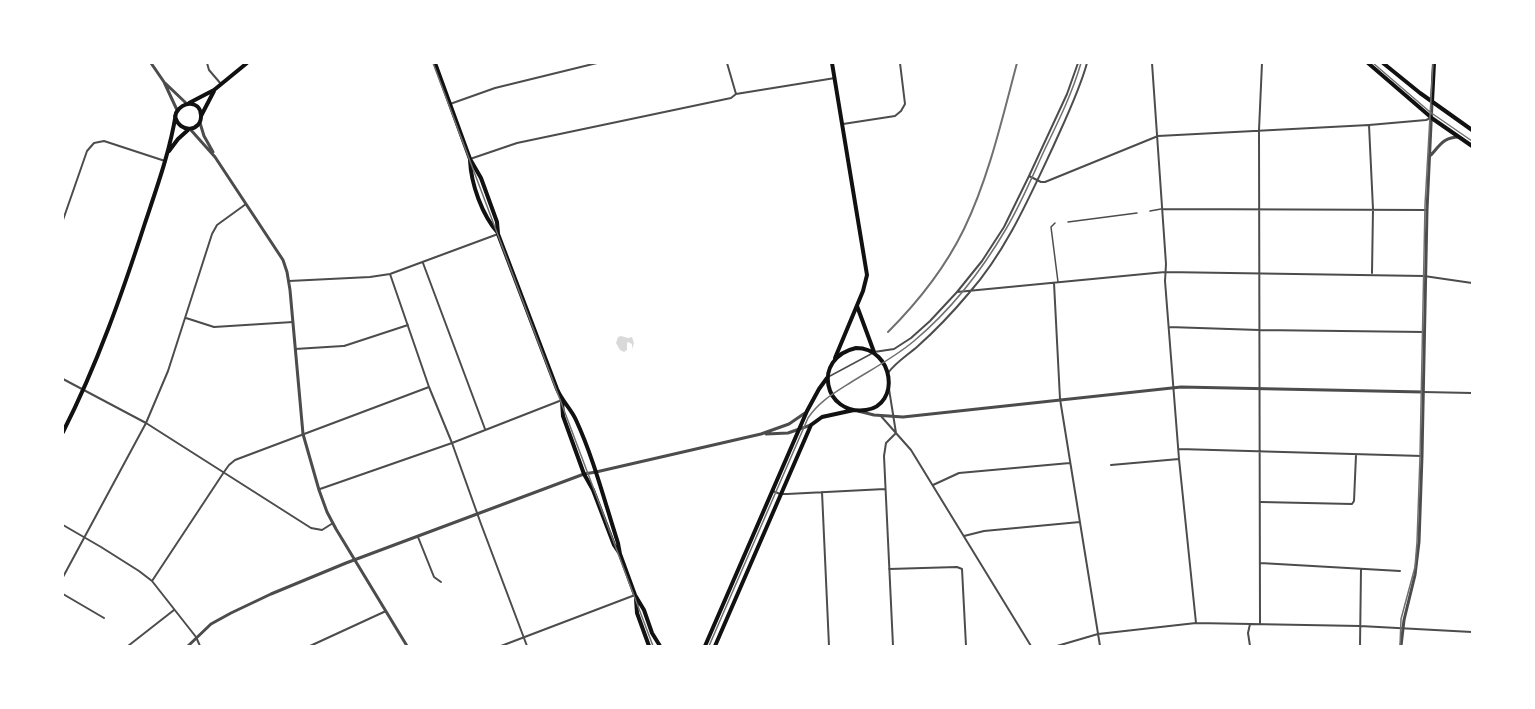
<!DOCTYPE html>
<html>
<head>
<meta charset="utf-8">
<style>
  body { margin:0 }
  #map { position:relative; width:1535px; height:709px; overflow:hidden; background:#fff; font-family:Lato,sans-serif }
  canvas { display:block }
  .frame { position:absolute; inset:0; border:64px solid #fff; pointer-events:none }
</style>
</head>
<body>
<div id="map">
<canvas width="1535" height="709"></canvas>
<div class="frame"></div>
</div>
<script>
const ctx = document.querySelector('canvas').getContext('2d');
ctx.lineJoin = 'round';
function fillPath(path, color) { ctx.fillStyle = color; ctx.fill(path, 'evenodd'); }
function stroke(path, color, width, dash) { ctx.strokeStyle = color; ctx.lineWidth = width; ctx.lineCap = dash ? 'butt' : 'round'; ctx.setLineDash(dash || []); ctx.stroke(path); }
fillPath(new Path2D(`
  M621,336L628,338L632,337L634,343L632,349V344L628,342L627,343V350L624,352L620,350L616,343L618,337Z`), '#d9d9d9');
stroke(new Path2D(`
  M1150,211L1161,209
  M1068,222L1137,213
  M1055,223L1051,227L1058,282
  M830,376L871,354`), '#4c4c4c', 1.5);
stroke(new Path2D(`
  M1369,125L1426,120L1431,118
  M295,349L343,346`), '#4c4c4c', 2);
stroke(new Path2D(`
  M207,63L209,70L221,84
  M727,63L736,94
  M1152,63L1166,264L1165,281L1179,459L1196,623
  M450,104L495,88L597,63
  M843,124L895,116L901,111L905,104L900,63
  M470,159L517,143L731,98L736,94L835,78
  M1029,176L1041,182H1045L1158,136L1369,125L1373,209L1372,273
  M1162,209L1427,210
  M63,220L87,151L94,143L104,141L165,161
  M423,263L485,429
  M390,274L429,387L452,443L481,524L527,646
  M289,281L370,277L390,274L498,234
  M1054,283L1060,399L1100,646
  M957,292L1165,272L1424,276L1472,283
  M186,318L214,327L293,322
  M1169,327L1259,330L1424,332
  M344,346L408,325
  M874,352L894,349L911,338L930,321L957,292L982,261L1004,227L1029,176L1067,94L1078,63
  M888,373C896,362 908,355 918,346C936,330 953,312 969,293C1006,251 1029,198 1053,147C1065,120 1079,92 1087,63
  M63,379L146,423L311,528L322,530L333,523
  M889,389L896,433
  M1423,392L1472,393
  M880,415L911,450L1031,646
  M1179,449L1422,456
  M1111,465L1179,459
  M933,485L959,473L1070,463
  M320,489L452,443L562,400
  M773,491L780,494H787L885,489
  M822,492L829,646
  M1261,502L1352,504L1354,501L1356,455
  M63,525L101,547L139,571L152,581L196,637L200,646
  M964,536L984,531L1080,522
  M418,537L434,577L441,582
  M1260,563L1400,571
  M889,569L957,567L962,569L966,646
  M63,577L146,423L168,371L212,234L217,225L246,204
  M152,581L224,472L229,465L235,460L429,387
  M63,594L104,618
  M1250,624L1248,633L1250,646
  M1260,624L1259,130L1262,63
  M128,646L174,610
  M310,646L386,611
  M501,646L635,595
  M893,646L884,456L886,443L896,433
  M1057,646L1098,634L1196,623L1360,626L1472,632
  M1360,646L1361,569`), '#4c4c4c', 2);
stroke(new Path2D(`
  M151,63L164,82L177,110
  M165,83L187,104
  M200,123L204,136L213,152
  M190,129L215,157L283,260L287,272L290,290L303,434L319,490L327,512L336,529L407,646
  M1431,155C1440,145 1444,137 1459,137
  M858,411L874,415L903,417L1181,387L1423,392
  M766,434L788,433L811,425
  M188,646L211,624L231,613L271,594L346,563L584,474L596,472L761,434L789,424L805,413
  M1401,646L1404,620L1415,575L1419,542L1422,456L1427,210L1432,103`), '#4c4c4c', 3);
stroke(new Path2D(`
  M435,63L470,159L481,178L497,222L498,234L557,389C562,401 571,409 576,420C594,459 605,503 618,543L620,554
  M1432,102L1434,63
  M470,160C471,184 482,215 498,233
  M562,401L563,416L584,474L593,490L614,545L620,554L635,595L644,610L652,633L660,646
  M636,599L637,613L649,646`), '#111', 4);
stroke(new Path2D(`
  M832,63L867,275L863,291L835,358
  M1368,63L1433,119L1472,146
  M1383,63L1420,93L1472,130
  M189,103L214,90L247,63
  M201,116L214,91
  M169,151L178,139L188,130
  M857,306L874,352
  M856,348C894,348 901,405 866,410C824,416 811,358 856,348Z
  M63,432C97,365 122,294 145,223C157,187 170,151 176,113C182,101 200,100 201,115C202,132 179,134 175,116
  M705,646L807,411L819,389L827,378
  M715,646L811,425L822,417L854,410`), '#111', 4);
stroke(new Path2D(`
  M433,63L653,646
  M1373,63L1430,112L1472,141
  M709,646L808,418C819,401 836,392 853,381C874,368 895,357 914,341C951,310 982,270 1006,229C1021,204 1032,177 1044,151C1058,122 1072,94 1081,63
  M1400,646L1401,619L1415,567L1417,542L1420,456L1425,205L1433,63`), '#707070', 1.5);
stroke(new Path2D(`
  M888,332C918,302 945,268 964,229C989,177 1002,119 1017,63`), '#707070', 2);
</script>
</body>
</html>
